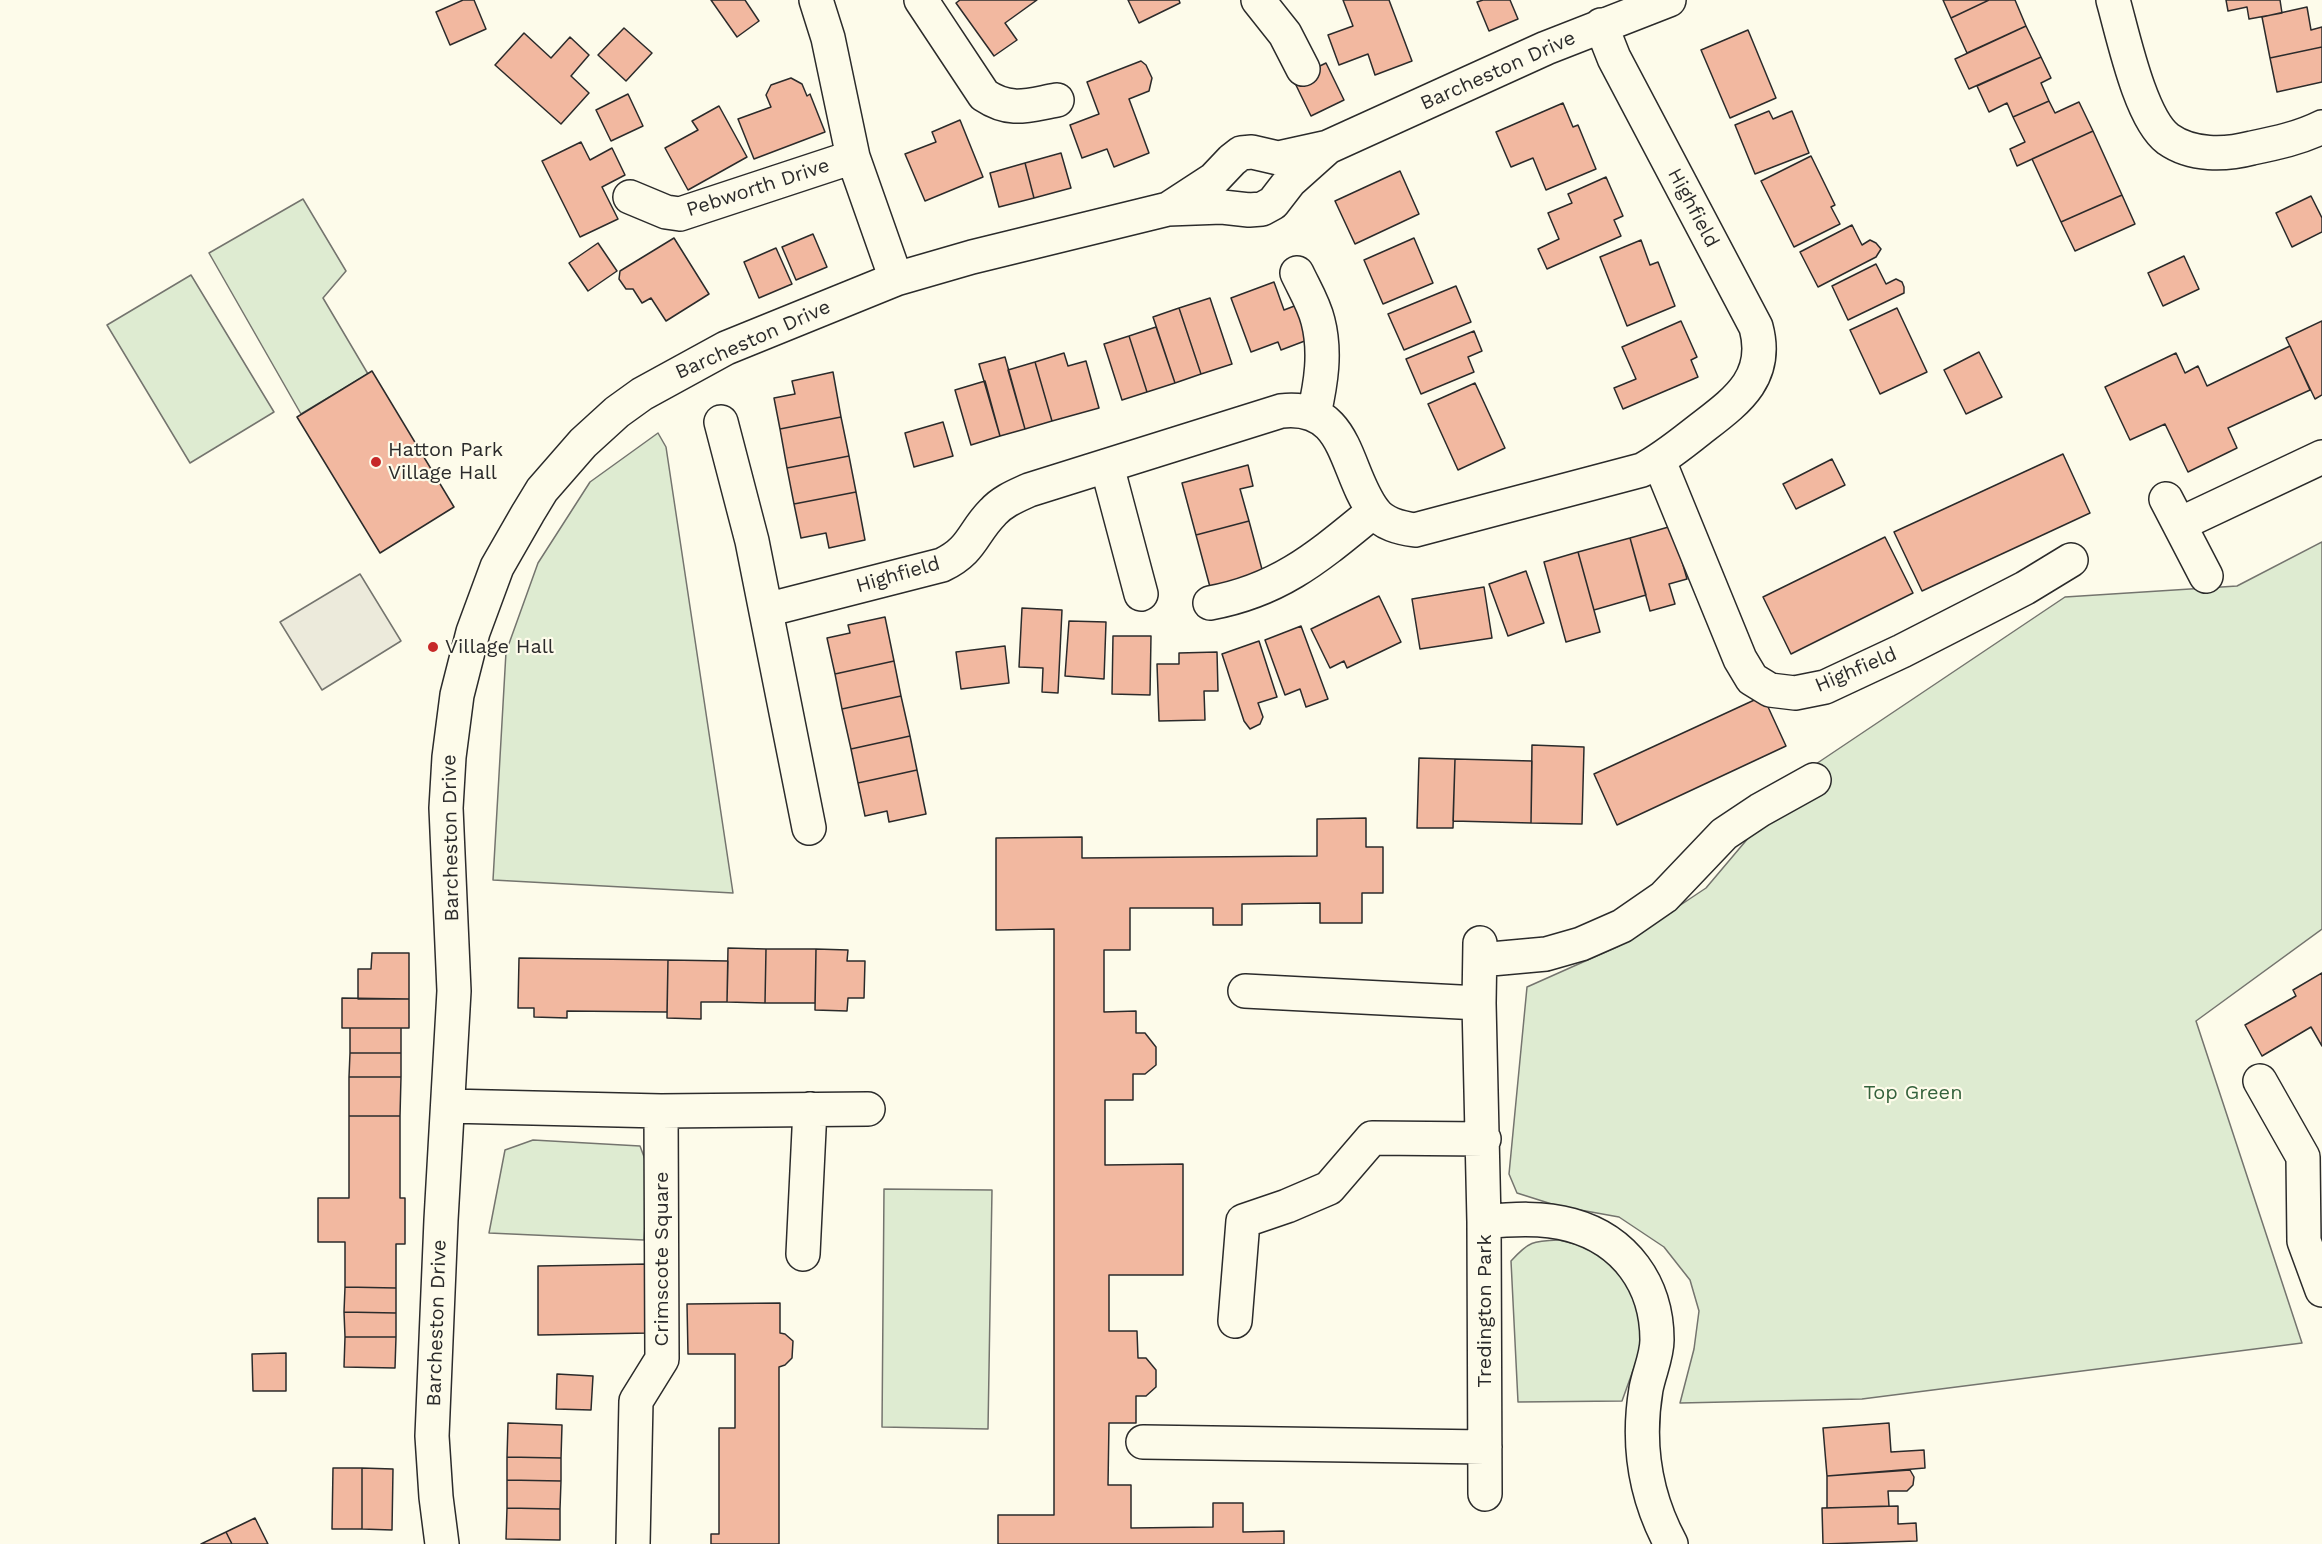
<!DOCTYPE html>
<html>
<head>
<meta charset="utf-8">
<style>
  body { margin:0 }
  canvas { display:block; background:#fdfbea }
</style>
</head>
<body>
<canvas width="2322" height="1544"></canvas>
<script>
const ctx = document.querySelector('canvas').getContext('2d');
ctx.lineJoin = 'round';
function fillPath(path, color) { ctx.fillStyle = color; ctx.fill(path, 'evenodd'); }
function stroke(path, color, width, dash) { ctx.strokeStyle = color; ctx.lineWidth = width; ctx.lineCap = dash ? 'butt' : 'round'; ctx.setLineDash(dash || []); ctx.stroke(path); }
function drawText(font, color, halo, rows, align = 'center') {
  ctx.font = font + ' "Work Sans",sans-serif'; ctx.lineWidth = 4.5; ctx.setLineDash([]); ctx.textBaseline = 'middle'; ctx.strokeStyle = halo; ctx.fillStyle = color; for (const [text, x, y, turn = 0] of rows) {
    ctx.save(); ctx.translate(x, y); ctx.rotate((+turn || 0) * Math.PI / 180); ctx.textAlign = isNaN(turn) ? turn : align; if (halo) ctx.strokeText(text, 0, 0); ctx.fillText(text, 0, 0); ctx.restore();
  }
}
const green = new Path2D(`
  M303,199L346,271L323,298L368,374L301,414L209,253Z
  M191,275L274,412L190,463L107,325Z
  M658,433L666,447L733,893L493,880L506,652L538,563L590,482Z
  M2322,542V929L2196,1021L2302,1343L1862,1399L1680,1403L1694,1349L1699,1311L1690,1280L1664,1247L1619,1217L1558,1206L1517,1193L1509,1174L1527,987L1619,946L1706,888L1804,772L2065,597L2237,586Z
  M533,1140L640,1146L649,1170L644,1240L489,1233L505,1150Z
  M884,1189L992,1190L988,1429L882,1427Z
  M1559,1240L1587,1247L1614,1264L1640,1290L1645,1337L1622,1401L1518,1402L1511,1261C1529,1241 1533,1241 1559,1240Z`);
fillPath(green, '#deebd1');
stroke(green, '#74746e', 1.5);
const parking = new Path2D(`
  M360,574L401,641L322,690L280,622Z`);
fillPath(parking, '#eceadb');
stroke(parking, '#74746e', 1.5);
const building = new Path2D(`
  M463,0H474L486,29L450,45L436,12Z
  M711,0H745L759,21L737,37Z
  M960,0H1037L1005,23L1017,40L994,56L956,3Z
  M1128,0H1179L1180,3L1139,23Z
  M1343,0H1389L1412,61L1375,75L1368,54L1339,65L1328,35L1353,26Z
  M1483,0H1510L1518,19L1489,31L1477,2Z
  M1943,0H1989L1951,18Z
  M1989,0H2015L2026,26L1967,53L1951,18Z
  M2226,0H2280L2282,13L2249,19L2247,7L2228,11Z
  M2307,7L2311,30L2322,27V47L2270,58L2262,17Z
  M2026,26L2041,57L1969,89L1955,59Z
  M624,28L652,53L626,81L598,55Z
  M1748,30L1776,98L1730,118L1701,50Z
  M524,33L551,58L570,37L589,55L571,76L589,93L561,124L495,65Z
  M2322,47V82L2277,92L2270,58Z
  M2041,57L2051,78L2041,83L2049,101L2013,117L2007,103L1989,112L1977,86Z
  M1141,61L1146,65L1152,78L1149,91L1129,99L1149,153L1114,167L1107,149L1082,158L1070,125L1099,114L1087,82Z
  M1326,63L1344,100L1311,116L1293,79Z
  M791,78L802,84L807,96L810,94L825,132L754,159L738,119L771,107L766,95L771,85Z
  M628,94L643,126L611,141L596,110Z
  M2049,101L2055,113L2079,102L2093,131L2017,166L2010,149L2025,142L2013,117Z
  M1563,103L1573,127L1578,125L1596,169L1546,190L1533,158L1511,167L1496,132Z
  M719,106L747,157L688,190L665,148L698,130L692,121Z
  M1769,111L1773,119L1792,111L1809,153L1755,174L1735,125Z
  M960,120L983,177L925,201L905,154L936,142L932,132Z
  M2093,131L2122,195L2061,222L2032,159Z
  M581,142L590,160L612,148L625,175L602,187L618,219L580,237L542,161Z
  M1061,153L1071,188L1034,198L1025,163Z
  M1811,156L1835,205L1831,207L1840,224L1794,247L1761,181Z
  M1025,163L1034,198L999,207L990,173Z
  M1400,171L1419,214L1355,244L1335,201Z
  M1606,177L1623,216L1614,220L1621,236L1547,269L1538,249L1559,239L1548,213L1572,203L1568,194Z
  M2122,195L2135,224L2075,251L2061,222Z
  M2311,196L2322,218V232L2292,247L2276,213Z
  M1852,225L1862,245L1870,240L1876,243L1881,249L1876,257L1818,287L1800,252Z
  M813,234L827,267L796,280L782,247Z
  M674,238L709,294L666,321L651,298L642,303L633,289H626L619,279L620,271Z
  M1414,238L1433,283L1383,304L1364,260Z
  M1641,240L1650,265L1658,262L1675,306L1627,326L1600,257Z
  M598,243L617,271L588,291L569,263Z
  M776,248L792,284L759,298L744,262Z
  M2184,256L2199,289L2163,306L2148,273Z
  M1876,264L1886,284L1896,279L1902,282L1904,287V293L1848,320L1832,286Z
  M1274,282L1284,310L1297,305L1310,339L1281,350L1278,342L1251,352L1231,298Z
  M1456,286L1471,322L1404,350L1388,314Z
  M1210,298L1232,364L1201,374L1179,308Z
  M1179,308L1201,374L1175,383L1153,317Z
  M1897,308L1927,372L1880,394L1850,330Z
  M1681,321L1697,357L1691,360L1698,377L1623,409L1614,388L1636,379L1622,347Z
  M2322,321V395L2315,399L2286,338Z
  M1156,327L1175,383L1147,392L1129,336Z
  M1474,331L1482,351L1468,357L1474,372L1421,394L1406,359Z
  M1129,336L1147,392L1122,400L1104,344Z
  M2290,346L2310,390L2228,428L2237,448L2188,472L2165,424L2130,440L2105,387L2176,353L2185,373L2198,366L2207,386Z
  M1979,352L2002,397L1966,414L1944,370Z
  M1064,353L1068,366L1086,361L1099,408L1052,421L1035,362Z
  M1005,357L1025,429L1000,436L979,364Z
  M1035,362L1052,421L1025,429L1008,370Z
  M372,371L454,507L380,553L297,417Z
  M833,372L841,417L780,429L774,398L795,394L792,381Z
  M985,381L1000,436L971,445L955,390Z
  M1475,383L1505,448L1458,470L1428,404Z
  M841,417L849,456L787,468L780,429Z
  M943,422L953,456L914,467L905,433Z
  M2063,454L2090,513L1922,591L1894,532Z
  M849,456L856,492L794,504L787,468Z
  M1832,459L1845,485L1796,509L1783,484Z
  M1248,465L1253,486L1240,489L1249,521L1196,535L1182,483Z
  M856,492L865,540L829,548L826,533L801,538L794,504Z
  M1249,521L1263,573L1210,587L1196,535Z
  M1672,526L1687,579L1669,584L1675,604L1650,611L1630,538Z
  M1885,537L1913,593L1791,654L1763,597Z
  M1630,538L1646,595L1594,610L1578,552Z
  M1578,552L1600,632L1566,642L1544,562Z
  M1526,571L1544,623L1508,636L1489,584Z
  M1484,587L1492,638L1420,649L1412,599Z
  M1379,596L1401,642L1347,668L1344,661L1330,668L1311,629Z
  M1022,608L1062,610L1058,693L1042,692L1043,668L1019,667Z
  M885,617L894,661L835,674L827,638L850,633L848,625Z
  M1069,621L1106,622L1104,679L1065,676Z
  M1301,626L1328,699L1306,707L1300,689L1285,695L1265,640Z
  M1113,636H1151L1150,695L1112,694Z
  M1259,641L1277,697L1258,703L1263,717L1260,724L1250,729L1244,721L1222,654Z
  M1005,646L1009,683L961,689L956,652Z
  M1217,652L1218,691H1204L1205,720L1159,721L1157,664H1179V653Z
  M894,661L901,696L842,709L835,674Z
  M901,696L910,736L851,749L842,709Z
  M1763,696L1786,746L1617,825L1594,774Z
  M910,736L917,770L858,783L851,749Z
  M1532,745L1584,747L1582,824L1531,823Z
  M1419,758L1455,759L1453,828H1417Z
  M1455,759L1532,761L1531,823L1453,821Z
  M917,770L926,814L889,822L887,811L865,816L858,783Z
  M1366,818V847H1383V893H1362V923H1320V903L1242,904V925H1213V908H1130V950H1104V1012L1136,1011V1033H1145L1156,1047V1065L1145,1074H1133V1100H1105V1165L1183,1164V1275H1109V1331H1137L1138,1358H1146L1156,1370V1387L1146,1396H1136V1423H1109L1108,1485H1131V1528L1213,1527V1503H1243V1532L1284,1531V1544H998V1515H1054V929L996,930V838L1082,837V858L1317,856V819Z
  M728,948L766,949L765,1003L727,1002Z
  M766,949H816L815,1003H765Z
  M816,949L848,950L847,961H865L864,998H848L847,1011L815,1010Z
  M372,953H409V999H358V969H371Z
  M519,958L668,960L667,1012L567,1011V1018L534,1017V1008H518Z
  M668,960L728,961L727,1002H701V1019L667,1018Z
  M2322,973V1046L2311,1027L2262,1056L2245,1025L2296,996L2293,990Z
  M342,998L409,999V1028H342Z
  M350,1028H401V1053H350Z
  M350,1053H401V1077H349Z
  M349,1077H401L400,1116H349Z
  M349,1116H400V1198H405V1244H396V1288L345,1287V1242H318V1198H349Z
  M649,1264L650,1333L538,1335V1266Z
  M345,1287L396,1288V1313L344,1312Z
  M780,1303V1333L785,1334L793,1341L792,1358L785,1365L779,1367V1544H711V1534H719V1428H735V1354H688L687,1304Z
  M344,1312L396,1313V1337H345Z
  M345,1337H396L395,1368L344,1367Z
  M286,1353V1391H253L252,1354Z
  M557,1374L593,1376L591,1410L556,1409Z
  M508,1423L562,1425L561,1458L507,1457Z
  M1889,1423L1891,1452L1924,1450L1925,1468L1827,1476L1823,1428Z
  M507,1457L561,1458V1481L507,1480Z
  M333,1468H362V1529H332Z
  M362,1468L393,1469L392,1530L362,1529Z
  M1910,1470L1914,1477L1913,1485L1907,1491H1888L1889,1506L1827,1508V1476Z
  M507,1480L561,1481L560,1509L507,1508Z
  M1898,1506V1524L1916,1523L1917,1541L1823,1544L1822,1508Z
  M507,1508L560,1509V1540L506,1539Z
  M255,1518L268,1544H232L226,1532Z
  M226,1532L232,1544H201Z`);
fillPath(building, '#f2b8a0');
stroke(building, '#2b2b2b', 1.5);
const minor = new Path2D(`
  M816,0L828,38L853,157L896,279
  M921,0L984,95C1011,113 1028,105 1057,100
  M1258,0L1285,34L1303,69
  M2113,0C2123,35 2140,118 2168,139C2192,156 2225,155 2252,148C2276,143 2300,138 2322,127
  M630,197L666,212L680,214L853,157
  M1168,209L1214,179L1232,160L1241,153L1252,152L1278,158L1328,147L1546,48L1669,0
  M1297,273C1304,288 1314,304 1318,321C1326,352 1321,383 1314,414
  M721,422L752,541L809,828
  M1659,461L1740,659L1752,679L1770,690L1795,693L1825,687L1902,651L2025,588L2071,560
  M1107,466L1141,594
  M2166,499L2206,576
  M2180,524L2322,457
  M1210,603C1281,590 1319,556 1374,511
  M766,610L942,565C973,550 972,533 993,512C1003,501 1016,496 1029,490L1281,411C1349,403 1344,472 1374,511C1383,524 1400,528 1415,530L1642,470C1663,459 1681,444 1699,430C1735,402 1770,379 1756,327L1614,58L1601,25
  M1480,943L1479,1003L1484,1222
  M1480,960L1546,954L1581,944L1622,926L1664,897L1724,834L1760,810L1814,780
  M1245,991L1479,1003
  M2260,1081L2303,1157L2304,1241L2322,1290
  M448,1106L661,1111L868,1109
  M803,1254L810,1109
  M1235,1321L1243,1221L1287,1206L1329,1188L1372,1138L1484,1139
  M1143,1442L1485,1447
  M1485,1494L1484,1222C1512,1219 1544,1217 1571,1225C1625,1240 1657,1284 1657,1340C1657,1356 1649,1373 1646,1389C1637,1443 1645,1496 1671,1544
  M442,1544L436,1497L432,1436L441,1220L454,991L446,808L449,757L457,695L473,632L497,567L528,513L542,490L583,443L617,412L642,394L726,348L896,279L972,257L1168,209L1222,207L1249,210L1262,209L1273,203L1290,181L1328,147
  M633,1544L636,1401L662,1359L661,1111`);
stroke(minor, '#2b2b2b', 36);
stroke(minor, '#fdfbea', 33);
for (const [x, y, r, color] of [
  [376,462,6,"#c62828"],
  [433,647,6,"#c62828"]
]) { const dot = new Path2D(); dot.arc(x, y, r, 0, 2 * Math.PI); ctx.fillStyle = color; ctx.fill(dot); stroke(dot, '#fdfbea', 2); }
drawText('20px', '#2b2b2b', '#fdfbea', [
  ["Barcheston Drive",1498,71,-24],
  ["Pebworth Drive",758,188,-18],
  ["Highfield",1693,208,62],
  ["Barcheston Drive",753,340,-24],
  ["Highfield",898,575,-16],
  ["Highfield",1856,670,-23],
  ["Barcheston Drive",451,838,-91],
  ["Crimscote Square",662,1259,-90],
  ["Tredington Park",1485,1311,-90],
  ["Barcheston Drive",437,1323,-88]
]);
drawText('20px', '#2b2b2b', '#fdfbea', [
  ["Hatton Park",388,450],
  ["Village Hall",388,473],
  ["Village Hall",445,647]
], 'left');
drawText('20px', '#34623c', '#fdfbea', [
  ["Top Green",1913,1093]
]);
</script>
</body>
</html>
